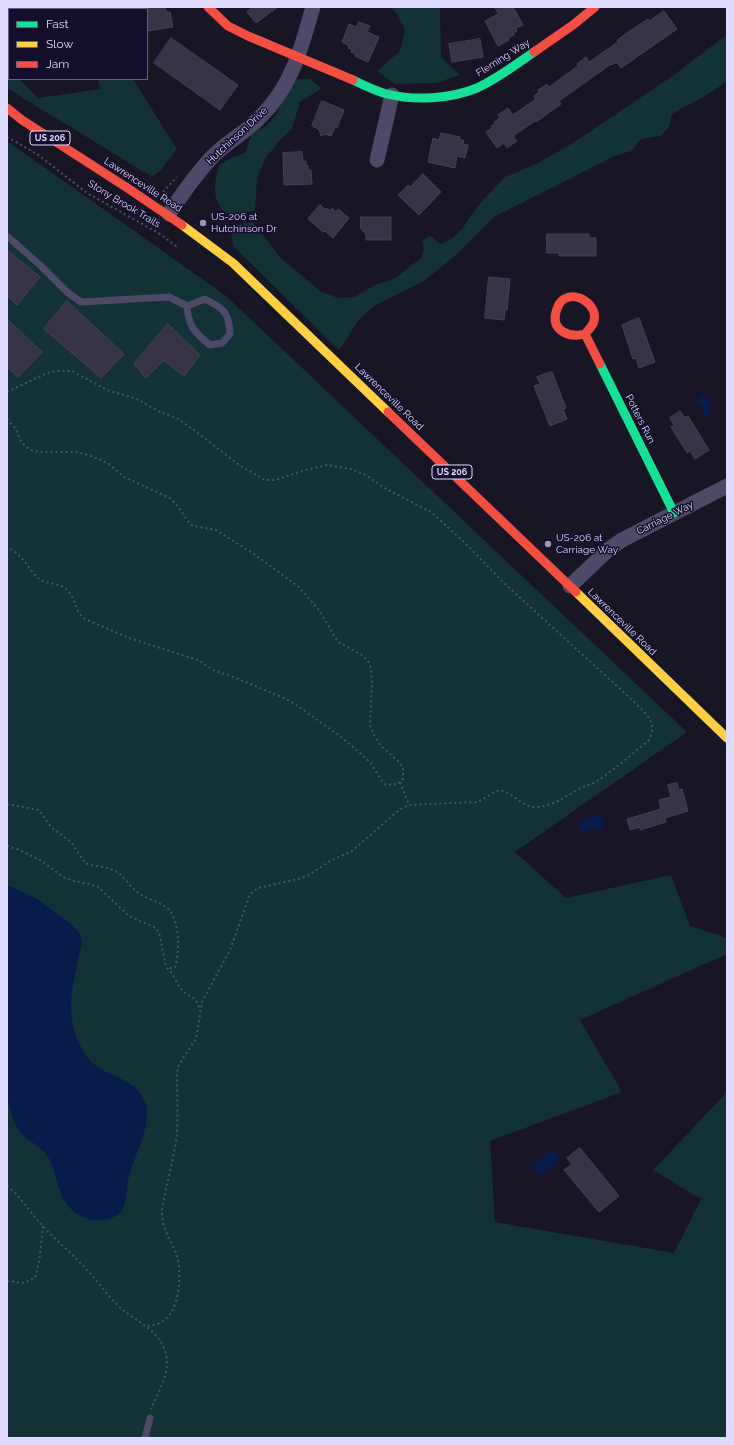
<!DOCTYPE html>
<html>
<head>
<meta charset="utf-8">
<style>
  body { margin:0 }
  #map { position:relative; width:734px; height:1445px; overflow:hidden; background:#181525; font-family:Raleway,sans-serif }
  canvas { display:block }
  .frame { position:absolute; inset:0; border:8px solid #dfdaff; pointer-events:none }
  .legend { position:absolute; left:8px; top:8px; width:140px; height:72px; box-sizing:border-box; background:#140e2c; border:1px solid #656080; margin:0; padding:5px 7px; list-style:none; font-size:12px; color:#dfdaff }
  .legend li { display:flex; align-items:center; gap:8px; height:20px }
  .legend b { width:20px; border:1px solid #656080 }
</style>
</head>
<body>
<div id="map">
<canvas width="734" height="1445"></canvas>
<div class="frame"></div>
<ul class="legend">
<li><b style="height:5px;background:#16e098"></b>Fast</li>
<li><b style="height:5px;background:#ffcf43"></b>Slow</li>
<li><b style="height:5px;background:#f24e42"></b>Jam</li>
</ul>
</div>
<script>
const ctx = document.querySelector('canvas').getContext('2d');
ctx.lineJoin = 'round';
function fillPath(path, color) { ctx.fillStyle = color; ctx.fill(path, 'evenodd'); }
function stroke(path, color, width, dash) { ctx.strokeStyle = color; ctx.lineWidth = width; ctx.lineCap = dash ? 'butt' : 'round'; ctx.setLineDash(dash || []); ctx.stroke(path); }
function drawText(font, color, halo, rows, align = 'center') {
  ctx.font = font + ' Raleway,sans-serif'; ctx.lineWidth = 3; ctx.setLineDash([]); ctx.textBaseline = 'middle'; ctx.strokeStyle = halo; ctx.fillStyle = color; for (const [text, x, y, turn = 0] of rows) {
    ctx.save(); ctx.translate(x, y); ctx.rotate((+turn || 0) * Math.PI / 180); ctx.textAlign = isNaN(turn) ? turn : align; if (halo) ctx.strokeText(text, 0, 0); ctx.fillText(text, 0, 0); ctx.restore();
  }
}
fillPath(new Path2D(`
  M87,7H129V9H88Z
  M391,7H440L441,57L460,75L436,83L395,84L377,71L400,51L405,30L397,14Z
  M727,33V81L712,92L672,114L669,127L661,136L641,139L631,151L615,156L494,217L456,255L424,281L374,306L358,321L339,350L233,246L230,225L253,222L281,258L320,291L338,298L354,297L377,284L394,279L421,258L424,250L422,241L430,236L441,244L453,238L463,228L471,215L483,200L505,177L534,165L570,145L671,77L724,37Z
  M7,67L9,69V79H19L38,98L100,89L98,79H133L177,149L161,170L152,177L7,88Z
  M297,79H310L322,88L300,102L292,129L278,142L265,159L257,178L255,210L233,217C229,214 223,211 220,207C212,194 215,179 219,165L229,159L245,153L252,134L266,126L277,114L284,95Z
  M7,141L225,295L687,732L515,852L566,898L671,875L690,926L727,938V954L580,1020L622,1092L490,1141L495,1222L674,1253L701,1199L653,1170L727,1092V1438H7Z`), '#123235');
fillPath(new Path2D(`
  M703,394L709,399L711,414L705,416L704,415L703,406L697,403L698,399Z
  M601,814L605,828L598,830L597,828L582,832L579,821Z
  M7,885L36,898L72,925L79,932L82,941C75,980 62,1009 81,1047C94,1073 112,1071 133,1086C162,1109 138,1146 130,1173C126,1184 128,1197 123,1208C119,1217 110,1219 100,1220C80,1221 65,1208 59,1188C55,1177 54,1166 48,1157C42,1147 31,1143 23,1135C13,1126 11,1110 7,1097Z
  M553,1149L561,1158L540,1176L532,1166Z`), '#071c4b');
const building = new Path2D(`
  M147,7H165L166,12H170L173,27L147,31Z
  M253,7H278L256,23L247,12Z
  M495,7H513L523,25L516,28L517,31L513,33L514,35L508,38L509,40L498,46L485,21L498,14Z
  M664,11L677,29L621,68L616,62L612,65L611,64L559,101L561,104L536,122L535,121L513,136L517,141L507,148L504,143L497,148L486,132L492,128L491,126L495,124L494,122L500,118L498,115L508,108L513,115L536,99L534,96L539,92L538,90L547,84L549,87L578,66L577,64L586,57L589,62L618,42L617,40L627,33L648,19L649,21Z
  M359,22L370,26L367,32L379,37L368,62L355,56L356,54L351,52L352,49L348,48L349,46L342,42L349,24L356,27Z
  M171,38L238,85L220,110L154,63Z
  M480,39L483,57L452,62L449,44Z
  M322,101L344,110L337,128L335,127L331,136L325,134L321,136L319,129L312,126Z
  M441,133L460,137V140H464L463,144L468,145L465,158L457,156L455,168L428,162L433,138L439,140Z
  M302,152L303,161H306V166L308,165V170H311L312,184L284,185L283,153Z
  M423,174L441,192L419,215L398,195L408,185L410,187Z
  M320,205L326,210L327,208L330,211L332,208L336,212L338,209L349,218L333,238L325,231L323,232L308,219Z
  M361,217H391V240H366V234L361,229Z
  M547,234H589V238H596V256H559V253H547Z
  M7,250L40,277L17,305L7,296Z
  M489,277L510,279L507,310H505L504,320L485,318Z
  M67,301L124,354L101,378L44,329Z
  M639,318L655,362L639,368L636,358L633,359L622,325Z
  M7,319L42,352L18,377L7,367Z
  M168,324L200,355L184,376L164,360L146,378L134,364Z
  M552,372L566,408L563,409L567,419L550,426L534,386L540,384L537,377Z
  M680,411L685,418L688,416L709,450L695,459L690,451L687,453L671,427L674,425L670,418Z
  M677,783L679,790L682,789L688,811L665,818L666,822L640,830V827L630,830L627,819L661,809L659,800L671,797L668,785Z
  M580,1148L619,1196L599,1212L564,1170L572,1164L567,1158Z`);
fillPath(building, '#373446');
stroke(building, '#454059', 1);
stroke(new Path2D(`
  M7,137L37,154L87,193L160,234L176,246L178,243
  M163,192L177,177
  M7,392L47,373L56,371H72L107,390L137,399L158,411L178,419L194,430L239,465L265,480H275L306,470L327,465L351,469L364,474L386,489L431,512L465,543L505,584L630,698C643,711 660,722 648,741C631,755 615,769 597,781C591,785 584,786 577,790C564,798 552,806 536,807C520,807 509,788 497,791C492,792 485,800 476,802L409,805L399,810L352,851L330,861L309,875L298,879L258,888L250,894L230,950L202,1002L196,1039L183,1058L178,1067L177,1075C177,1099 179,1123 175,1148C172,1162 169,1176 166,1189C165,1197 162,1205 162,1213C162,1229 172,1242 177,1256C182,1273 180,1311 163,1321C158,1325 152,1325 146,1326
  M7,419L16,429L20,440L25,446L31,450L39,452H76L88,455L101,460L109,464L124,477L170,498L176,504L190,524L194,526L216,530L254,554L299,587L319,610L338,642L362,655L368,661L371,669L372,684L370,725L374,735L381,746L400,763L403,768V779L398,784L386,785L382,781L370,762L353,747L340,736L295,704L284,698L236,678L213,670L198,660L129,638L85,619C74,611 76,598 67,590C60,582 46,585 38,578C27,567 23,555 7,547
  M400,782L409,805
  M7,804L39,810L51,827L71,842L85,863C95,867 106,866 115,871C124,875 129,886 137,892C146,899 158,901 167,908C180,918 180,952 175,967L173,968H169
  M7,846L17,849L40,860L63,877L70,880L97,886L129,916L156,928L160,936L165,963L167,968L172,973L180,988L185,993L195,999L200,1009
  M7,1186C20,1196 29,1211 40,1223C54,1239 71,1252 85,1268C98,1281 108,1297 122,1309C136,1321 156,1329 164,1348C173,1369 159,1390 151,1409
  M7,1281L24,1283L35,1278L39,1263L43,1226`), '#465566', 2, [2, 3]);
stroke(new Path2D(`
  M7,236L41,266L68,293L81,302L169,297L187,306L205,299C224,309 229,312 230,334L222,343L210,345C195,333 188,326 187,306
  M145,1438L150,1418`), '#4c4a66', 7);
stroke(new Path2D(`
  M377,160L392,95
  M169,214C182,194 196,174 213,156C226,143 241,135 254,123C265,113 276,100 283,88C298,63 305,34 313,7
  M570,586L609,549L622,540L727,486`), '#4c4a66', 15);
stroke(new Path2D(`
  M353,80C364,85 375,91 387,94C415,101 450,99 477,88C497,79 515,65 534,52
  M600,364L674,513`), '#16e098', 9);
stroke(new Path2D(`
  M182,225L233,263L388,412
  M576,592L727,738`), '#ffcf43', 9);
stroke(new Path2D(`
  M208,7L228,26L248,36L353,80
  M534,52L573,25L595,7
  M7,108L22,120L129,189L182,225
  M585,334C569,338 551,331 556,312C558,306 559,302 564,299C578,291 598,306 594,321C593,326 588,330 585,334L600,364
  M388,412L576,592`), '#f24e42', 9);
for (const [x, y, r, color] of [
  [203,223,4,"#9995b3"],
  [548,544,4,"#9995b3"]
]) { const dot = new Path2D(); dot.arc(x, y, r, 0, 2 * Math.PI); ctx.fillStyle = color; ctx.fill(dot); stroke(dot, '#140e2c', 1.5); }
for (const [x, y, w] of [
  [50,138,40],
  [452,472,40]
]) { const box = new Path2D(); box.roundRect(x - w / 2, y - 7, w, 14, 3); ctx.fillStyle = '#140e2c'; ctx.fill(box); stroke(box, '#dfdaff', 1); }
drawText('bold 9px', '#dfdaff', null, [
  ["US 206",50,138],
  ["US 206",452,472]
]);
drawText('10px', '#dfdaff', '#140e2c', [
  ["Fleming Way",503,58,-32],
  ["Hutchinson Drive",237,136,-43],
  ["Lawrenceville Road",143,185,33],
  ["Stony Brook Trails",124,204,31],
  ["Lawrenceville Road",389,397,44],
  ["Potters Run",640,419,63],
  ["Carriage Way",665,518,-27],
  ["Lawrenceville Road",622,622,44]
]);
drawText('10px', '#dfdaff', '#140e2c', [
  ["US-206 at",211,217],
  ["Hutchinson Dr",211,229],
  ["US-206 at",556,538],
  ["Carriage Way",556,550]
], 'left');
</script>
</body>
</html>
